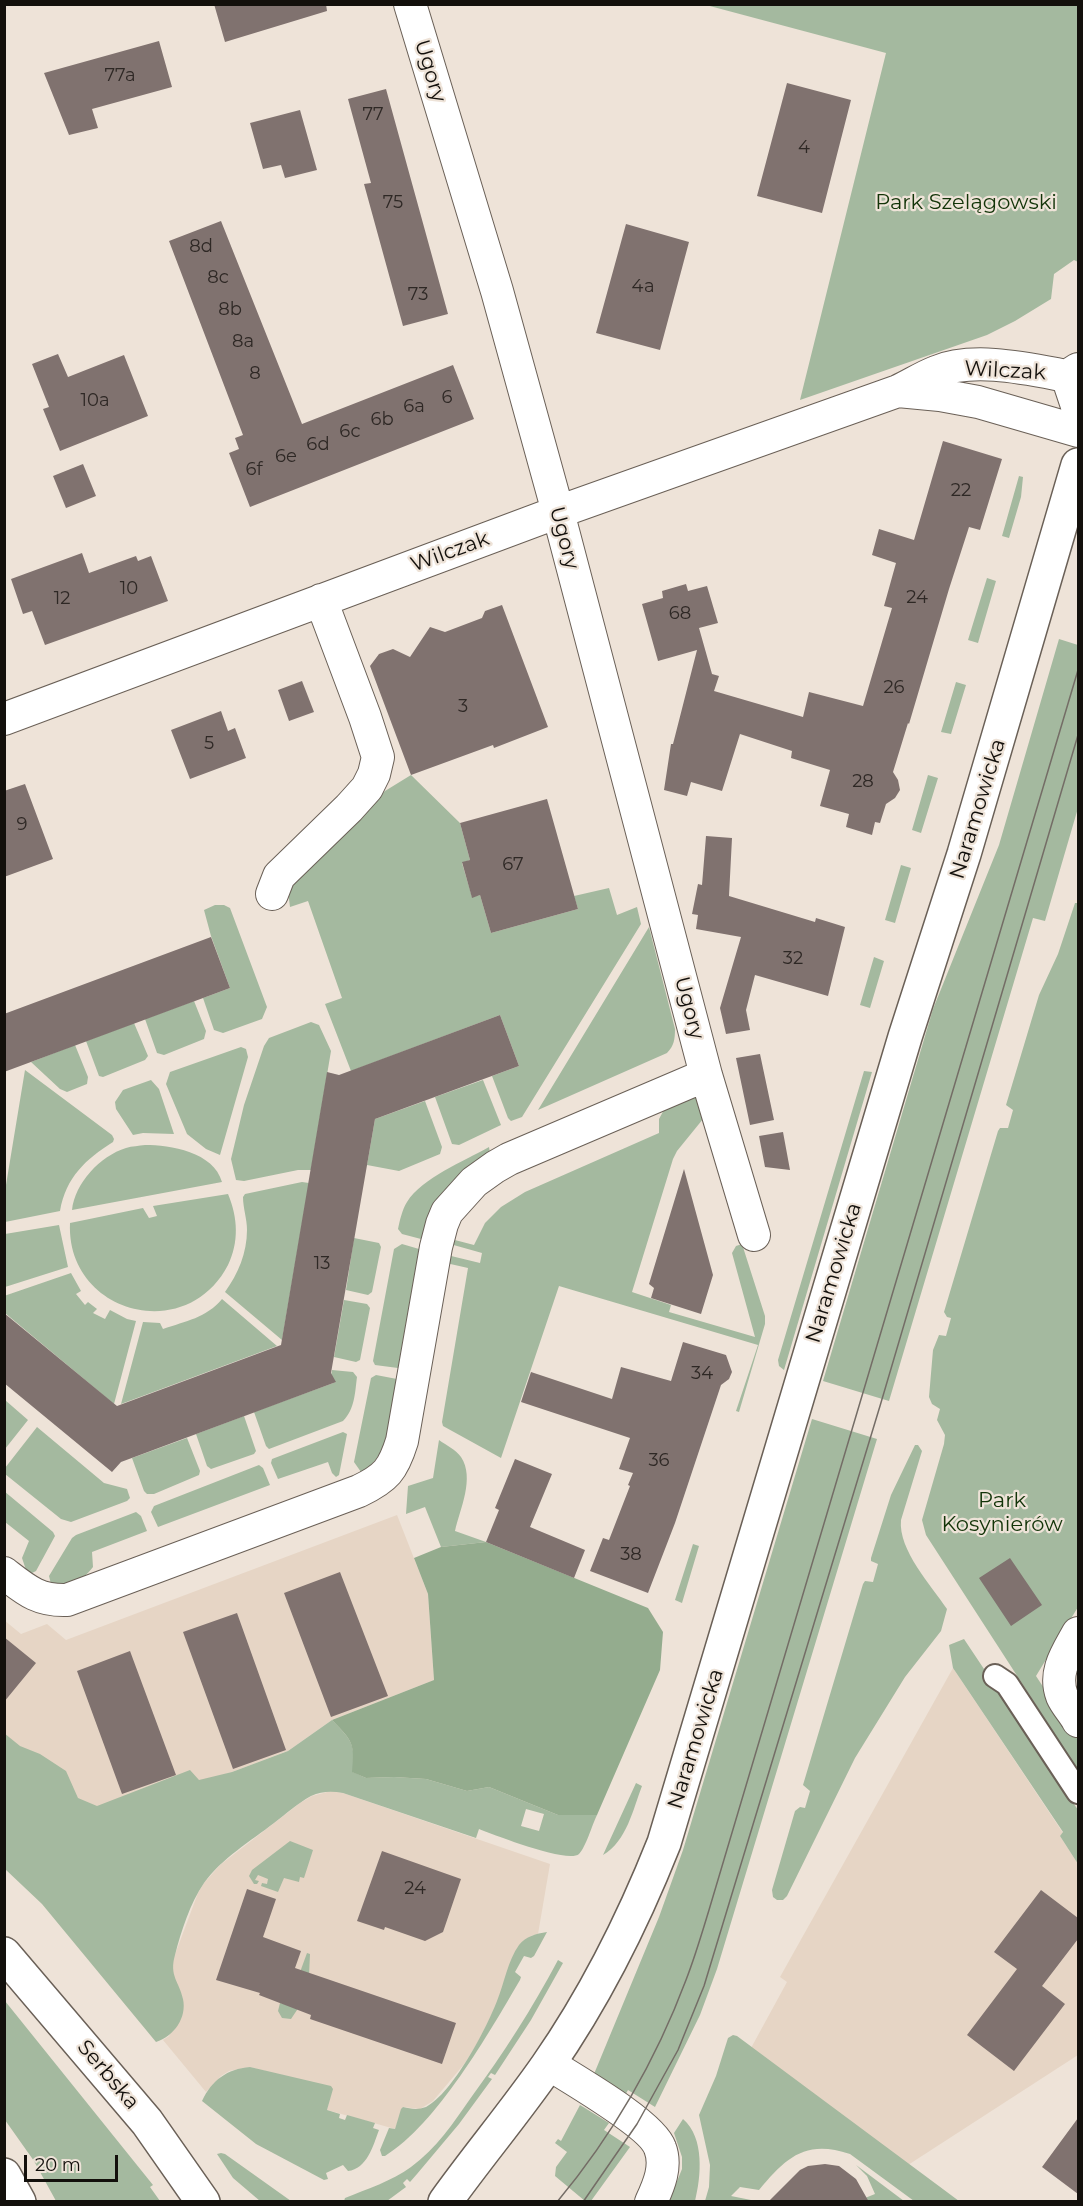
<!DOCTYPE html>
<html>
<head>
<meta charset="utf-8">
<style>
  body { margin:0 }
  #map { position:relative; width:1083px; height:2206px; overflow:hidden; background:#eee3d8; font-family:Montserrat,sans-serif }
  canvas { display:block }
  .frame { position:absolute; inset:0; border:6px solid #13100c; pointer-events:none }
  .scale { position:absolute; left:24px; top:2155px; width:94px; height:27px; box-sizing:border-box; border:3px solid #13100c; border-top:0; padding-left:8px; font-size:18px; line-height:21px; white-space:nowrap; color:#13100c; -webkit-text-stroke:4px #eee3d8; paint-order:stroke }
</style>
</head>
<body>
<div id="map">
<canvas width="1083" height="2206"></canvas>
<div class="frame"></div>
<div class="scale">20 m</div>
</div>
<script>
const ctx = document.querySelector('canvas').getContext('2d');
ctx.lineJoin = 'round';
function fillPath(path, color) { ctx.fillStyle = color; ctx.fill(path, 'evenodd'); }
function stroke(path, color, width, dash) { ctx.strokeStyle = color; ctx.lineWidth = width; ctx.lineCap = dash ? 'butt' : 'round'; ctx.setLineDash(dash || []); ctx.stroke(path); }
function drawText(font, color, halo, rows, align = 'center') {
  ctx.font = font + ' Montserrat,sans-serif'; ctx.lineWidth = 4.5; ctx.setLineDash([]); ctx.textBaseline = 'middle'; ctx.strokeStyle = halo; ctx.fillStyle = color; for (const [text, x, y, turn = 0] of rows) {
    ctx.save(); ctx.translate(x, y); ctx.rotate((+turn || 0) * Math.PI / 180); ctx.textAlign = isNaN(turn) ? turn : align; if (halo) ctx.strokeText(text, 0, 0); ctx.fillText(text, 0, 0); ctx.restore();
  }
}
fillPath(new Path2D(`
  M397,1515L428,1594L434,1680L332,1720L288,1751L232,1772L103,1810L65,1808L5,1757L4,1620L21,1634L47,1624L66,1640Z
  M953,1668L1063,1833L1060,1836L1078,1864V2055L908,2165L751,2048L787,1982L780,1977Z
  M331,1791L343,1793L550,1864L538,1934L531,1936L478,2042L465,2063L433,2101L420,2109L403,2107L395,2129L327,2110L332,2089L250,2067L229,2071L221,2076L206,2092L163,2040L169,2036L183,1999L174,1978L172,1968L174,1957L198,1893L204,1883L220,1865L300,1803L312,1796Z`), '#e6d5c5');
fillPath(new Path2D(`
  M706,5H1078V262L1074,260L1054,274L1051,299L1015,321L987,335L800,400L886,53Z
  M1019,476L1023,477L1021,497L1009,538L1002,536Z
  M987,578L996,581L978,643L968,640Z
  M1059,639L1078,645V808L1045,921L1033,918L889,1401L823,1381L933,1009L999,845Z
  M956,682L966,685L951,734L941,732Z
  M411,775L460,823L470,860L462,863L472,897L480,895L491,933L578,909L574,896L609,888L617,915L637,907L641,924L522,1117L511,1121L508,1118L492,1076L519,1066L500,1015L351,1071L325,1004L342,998L308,901L290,907L288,891L299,871L385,791Z
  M928,775L938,778L921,833L912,830Z
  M901,865L911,868L895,923L885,920Z
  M1075,903H1078V1607L1036,1676L1078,1740V1770L926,1535L922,1520L944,1444L945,1435L937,1420L940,1409L932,1404L929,1397L933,1350L939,1335L946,1336L951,1318L947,1317L944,1312L998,1131L1000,1128H1008L1013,1110L1006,1105L1039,995L1058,954Z
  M215,905H224L230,908L267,1007L262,1019L223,1033L214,1030L203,998L230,988L211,936L204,910Z
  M649,927L675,1029C675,1039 674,1046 667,1053L538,1110Z
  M874,957L884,961L870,1008L860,1005Z
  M194,1001L206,1031L204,1039L164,1055L157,1053L145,1019Z
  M311,1022L319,1025L331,1051L311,1170H298L244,1181L236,1180L231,1159L244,1105L264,1046L269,1038Z
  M134,1023L148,1056L145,1060L103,1077L99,1076L86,1041Z
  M75,1045L88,1077L87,1084L67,1092L60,1089L31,1062Z
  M241,1047L246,1049L248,1057L220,1155L206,1149L187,1134L166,1084L170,1072Z
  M25,1070L112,1135L114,1139L113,1142C86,1159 66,1177 60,1211L5,1222V1191Z
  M864,1071L872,1072L784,1370L779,1366L778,1360Z
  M151,1080L159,1089L174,1134L143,1133L133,1135L116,1109L115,1102L123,1090Z
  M483,1080L501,1125L459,1145L452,1144L435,1097Z
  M693,1097L699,1099L703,1119L677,1151L673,1159L632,1292L671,1305L669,1312L755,1337L732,1253L736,1246L742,1244L765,1316V1324L739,1412L736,1411L758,1345L559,1286L501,1458L443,1426L442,1422L468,1268L446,1263L447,1255L480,1263L482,1253L450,1244L451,1239L474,1245L485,1223L501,1207L525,1192L659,1133V1119L665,1108Z
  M425,1101L442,1147L440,1154L399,1171L367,1165L375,1119Z
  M145,1145C170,1145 214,1152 222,1182L72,1210C75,1183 100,1156 126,1148C132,1146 139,1146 145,1145Z
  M489,1147L490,1153L459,1176L444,1193L434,1207L421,1239L402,1234L398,1229C400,1220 402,1210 407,1202C422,1178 464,1161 489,1147Z
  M302,1182L309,1183L282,1340L225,1292C238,1274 247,1253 247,1230C247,1219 243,1208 243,1197L245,1194Z
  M228,1194C238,1218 239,1242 228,1265C186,1346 66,1313 70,1223L143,1208L149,1218L157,1216L153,1206Z
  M59,1225L68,1267L5,1287V1234Z
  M354,1238L379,1243L381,1247L372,1292L368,1295L346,1290Z
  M402,1244L419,1249L398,1368L375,1365L373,1361L394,1249Z
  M71,1273L81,1291L76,1294L85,1305L88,1302L97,1309L93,1313L105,1319L110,1310L127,1319L136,1321L114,1404L5,1313L4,1296Z
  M222,1299L277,1346L121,1404L143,1322L160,1323L163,1329C186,1321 206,1318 222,1299Z
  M344,1300L367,1304L370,1308L360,1360L356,1362L334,1357Z
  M332,1370L353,1372L357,1377C355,1392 355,1409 343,1421L269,1449L266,1446L254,1412L336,1382L330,1383Z
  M376,1375L397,1379C391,1410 392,1456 361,1472L354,1462L371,1378Z
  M5,1400L28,1420L5,1449Z
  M244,1416L256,1451L254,1454L211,1469L207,1466L196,1434Z
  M812,1419L877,1439L717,1969L700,2015L655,2107L628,2090L624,2097L594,2074L659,1917L683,1850Z
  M37,1427L104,1483L127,1489L130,1498L127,1501L71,1522L61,1519L5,1474V1468Z
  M343,1432L347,1434L339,1475L336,1477L332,1473L328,1462L278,1479L271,1463L272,1459Z
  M187,1438L200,1471L199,1475L154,1494H147L144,1491L132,1458Z
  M439,1440C446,1445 456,1450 461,1457C475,1478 460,1509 455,1531L486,1542L441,1547L425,1507L406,1514L408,1486L433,1478Z
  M915,1445H918L922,1451L901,1520C898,1550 931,1585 947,1609L941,1631L905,1677L855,1758L787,1896L783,1900H777L773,1897L772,1890L795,1811L800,1807L805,1808L810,1791L803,1785L863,1584L865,1581L873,1582L878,1564L871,1561V1558L891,1495Z
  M259,1465L263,1468L270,1485L158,1527L151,1512L154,1506Z
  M4,1491L53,1532L55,1536L36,1571L32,1573L26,1570L22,1558L29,1541L5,1522Z
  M136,1512L141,1516L147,1531L92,1552L93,1567C81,1583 70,1584 51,1584L49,1576L72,1538L76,1535Z
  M693,1544L699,1546L682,1603L675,1600Z
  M964,1639L1078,1810V1864L1060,1836L1063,1832L953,1668L949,1645Z
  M332,1720C352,1741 355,1742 353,1772L366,1778L394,1777L426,1779L467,1791L489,1787L558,1815H597C592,1825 586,1847 579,1854C568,1864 495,1835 479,1829L476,1838L343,1793C332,1791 322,1791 311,1796C298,1803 286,1814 274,1823C251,1841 222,1858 204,1883C190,1903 181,1932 175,1955C169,1976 179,1981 183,1999C187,2018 174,2036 156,2042L42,1904L5,1869L4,1733L20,1746L40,1754L66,1771L78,1798L97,1806L190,1770L199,1780L232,1772L288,1751ZM526,1809L544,1814L539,1831L521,1826Z
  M636,1783L642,1786C633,1809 627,1841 603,1855Z
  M290,1841L313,1850L304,1878L300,1877L299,1882L284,1878L278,1892L261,1886L262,1883L267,1884L268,1879L258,1875L255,1880L259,1881L257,1884H254L249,1876L252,1870Z
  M547,1932L534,1956L531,1958L524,1956L515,1972L521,1977L520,1980C489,2033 437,2124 385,2156H382L380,2150L389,2128L395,2129L401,2109L403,2107C411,2109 418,2110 426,2107C453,2093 486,2029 497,2001C504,1984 508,1960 519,1945C526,1936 536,1934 547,1932Z
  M307,1953L310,1954L309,1976L297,2010L291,2019L282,2018L278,2011L280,2003L288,2005Z
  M558,1960L563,1963L531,2020L497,2072L495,2075L491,2073L488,2077L492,2079L459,2124L417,2174L410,2182L407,2179L403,2183L406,2187L387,2201H344L345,2198C367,2189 392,2181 411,2167C436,2149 454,2122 470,2099C503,2054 532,2009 558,1960Z
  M5,2001L153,2185L150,2187L160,2201H56L34,2161L5,2120Z
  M733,2035L737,2036L959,2201H914L850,2154C805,2139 786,2158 759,2190L740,2187L731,2196L751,2200L750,2201H705L709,2187L710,2165L699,2115L716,2076L728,2038Z
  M250,2067L331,2086L333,2089L327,2110L340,2114L339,2118L345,2120L347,2115L375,2123L373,2128L379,2130C373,2146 367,2169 348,2171L343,2165L326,2173L328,2179L324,2180L256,2144L202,2101C212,2080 227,2069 250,2067Z
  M580,2105L609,2123L604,2130L630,2147L591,2201H585L555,2176L556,2167L567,2152L555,2143L558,2139L561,2141Z
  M683,2119C705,2138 701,2177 695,2201H669L682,2169V2157L674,2133Z
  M221,2153L225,2154L291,2201H260L233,2178L217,2154Z
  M856,2165L904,2201H866L865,2198L875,2194L867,2176Z`), '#a4b99f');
fillPath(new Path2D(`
  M486,1542L648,1608L663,1632L660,1670L597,1815H558L489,1787L467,1791L426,1779L394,1777L366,1778L352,1772C355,1742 352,1741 332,1720L434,1680L428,1594L414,1558L441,1547Z`), '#94ac8e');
fillPath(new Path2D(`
  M214,4H326L327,11L225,42Z
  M159,41L172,87L92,109L98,128L69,135L44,73Z
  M787,83L851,100L822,213L757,196Z
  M386,89L448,314L403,326L364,184L371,183L348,99Z
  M300,110L317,170L285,178L281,165L263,169L250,123Z
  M221,221L302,424L453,365L474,419L250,507L229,453L239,449L235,438L243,435L169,241Z
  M626,224L689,242L660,350L596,333Z
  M58,354L68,377L124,355L148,416L60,451L43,409L49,407L32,364Z
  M943,441L1002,459L980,530L969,527L949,589L909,724L908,723L893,772L898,780L900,790L895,798L886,804L880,823L875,822L872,835L846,827L849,814L820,806L830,770L791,758L792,751L740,734L722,791L691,782L687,796L664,790L671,744H673L697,650L658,661L642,604L663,598L662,591L686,584L688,591L707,586L718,623L699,628L712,674L719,676L714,691L803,717L809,692L863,706L892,608L884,606L896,563L872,555L879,529L914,540Z
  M83,464L96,496L66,508L53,476Z
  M82,553L89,573L136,556L138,561L151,556L168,601L45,645L32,611L23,614L11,579Z
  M502,605L548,727L494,748L493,745L411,775L370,666L379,654L393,649L410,657L430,627L445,632L482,618L485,611Z
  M302,681L314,712L289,721L278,690Z
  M221,711L228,731L235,728L246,758L190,779L171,730Z
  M25,784L53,859L4,877V791Z
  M547,799L578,909L491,933L480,895L472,898L462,862L470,860L460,823Z
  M706,836L732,838L729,896L815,922L816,918L845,927L828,996L755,975L746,1010L750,1030L726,1034L720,1008L741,937L696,929L698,915L692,914L698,884L702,885Z
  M211,937L230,988L4,1072V1014Z
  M500,1015L519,1066L375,1119L331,1373L336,1382L121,1462L112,1472L4,1383V1313L117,1406L281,1345L327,1072L339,1075Z
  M760,1054L774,1120L750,1125L736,1058Z
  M783,1132L790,1170L765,1167L759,1136Z
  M684,1169L713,1275L701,1314L651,1298L654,1288L649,1284Z
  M683,1342L726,1355L732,1372L729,1379L721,1385L675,1523L648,1593L590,1571L603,1538L609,1540L630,1486L628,1485L633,1473L619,1469L630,1438L521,1402L531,1372L612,1399L621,1367L671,1381Z
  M515,1459L552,1474L530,1527L585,1550L574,1578L486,1542L499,1510L495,1508Z
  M1010,1558L1042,1605L1011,1626L979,1578Z
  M340,1572L388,1696L331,1717L284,1593Z
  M237,1613L286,1750L233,1769L183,1632Z
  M4,1637L36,1663L4,1702Z
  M130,1651L176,1775L122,1794L77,1671Z
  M382,1851L461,1879L443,1932L425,1941L385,1927L384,1930L357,1921Z
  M247,1889L276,1899L263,1937L301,1951L295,1968L456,2023L442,2064L310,2019L311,2015L259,1995L260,1993L216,1980Z
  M1041,1890L1078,1918V1939L1042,1986L1065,2004L1014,2071L967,2035L1017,1969L994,1952Z
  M1078,2118V2194L1042,2167Z
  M825,2164L839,2166L856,2179L869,2202H768L800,2170L808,2166Z`), '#80726f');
const pedestrian = new Path2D(`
  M995,1676L1007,1684L1078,1792`);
const minor = new Path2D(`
  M410,4L497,291L558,512L706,1075L754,1235
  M1067,376L1078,409
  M898,391L940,395L978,402L1078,431
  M4,719L558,512L898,391C911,385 923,377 936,372C973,356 1029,369 1067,376L1078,369
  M272,894L279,876L349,808L367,788L374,774L378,757L365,717L321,600
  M4,1573C26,1590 38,1601 67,1600L359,1491C386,1478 393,1470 402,1441L436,1247L442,1224L447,1212L474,1182L495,1167L509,1159L706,1075
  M1078,1633C1067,1653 1053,1672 1062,1696C1066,1705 1074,1713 1078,1721
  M549,2064C572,2079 652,2124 660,2148C667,2166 659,2185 651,2202`);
const tertiary = new Path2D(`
  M4,1954L147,2122L203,2202
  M4,2175L19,2202
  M445,2202C478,2156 515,2112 547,2066C595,1997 633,1921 664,1843L905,1037L964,854L1078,465`);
stroke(pedestrian, '#6a6057', 26);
stroke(minor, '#6a6057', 34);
stroke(tertiary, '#6a6057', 36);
stroke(pedestrian, '#fff', 22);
stroke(minor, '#fff', 32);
stroke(tertiary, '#fff', 33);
stroke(new Path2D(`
  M557,2202C612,2136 656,2060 686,1980C695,1957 702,1933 709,1910L1078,670
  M583,2202L637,2124L678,2050L704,1986L880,1406L1078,735`), '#746d66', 1.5);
drawText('18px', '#2e2825', null, [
  ["77a",120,76],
  ["77",373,115],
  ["4",804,148],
  ["75",393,203],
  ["8d",201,247],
  ["8c",218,278],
  ["4a",643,287],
  ["73",418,295],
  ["8b",230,310],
  ["8a",243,342],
  ["8",255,374],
  ["6",447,398],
  ["10a",95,401],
  ["6a",414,407],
  ["6b",382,420],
  ["6c",350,432],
  ["6d",318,445],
  ["6e",286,457],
  ["6f",254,470],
  ["22",961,491],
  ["10",129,589],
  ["24",917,598],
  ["12",62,599],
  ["68",680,614],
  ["26",894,688],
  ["3",463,707],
  ["5",209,744],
  ["28",863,782],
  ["9",22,825],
  ["67",513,865],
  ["32",793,959],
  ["13",322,1264],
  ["34",702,1374],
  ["36",659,1461],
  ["38",631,1555],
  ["24",415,1889]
]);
drawText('21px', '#13100c', '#eee3d8', [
  ["Ugory",430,71,73],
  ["Wilczak",1005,371,3],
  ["Ugory",564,538,75],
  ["Wilczak",450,552,-20],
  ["Naramowicka",978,809,-73],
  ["Ugory",689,1008,75],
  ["Naramowicka",834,1273,-73],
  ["Naramowicka",696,1739,-73],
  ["Serbska",108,2075,50]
]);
drawText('21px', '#123408', '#eee3d8', [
  ["Park Szelągowski",966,203],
  ["Park",1002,1501],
  ["Kosynierów",1002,1525]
]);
</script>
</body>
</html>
